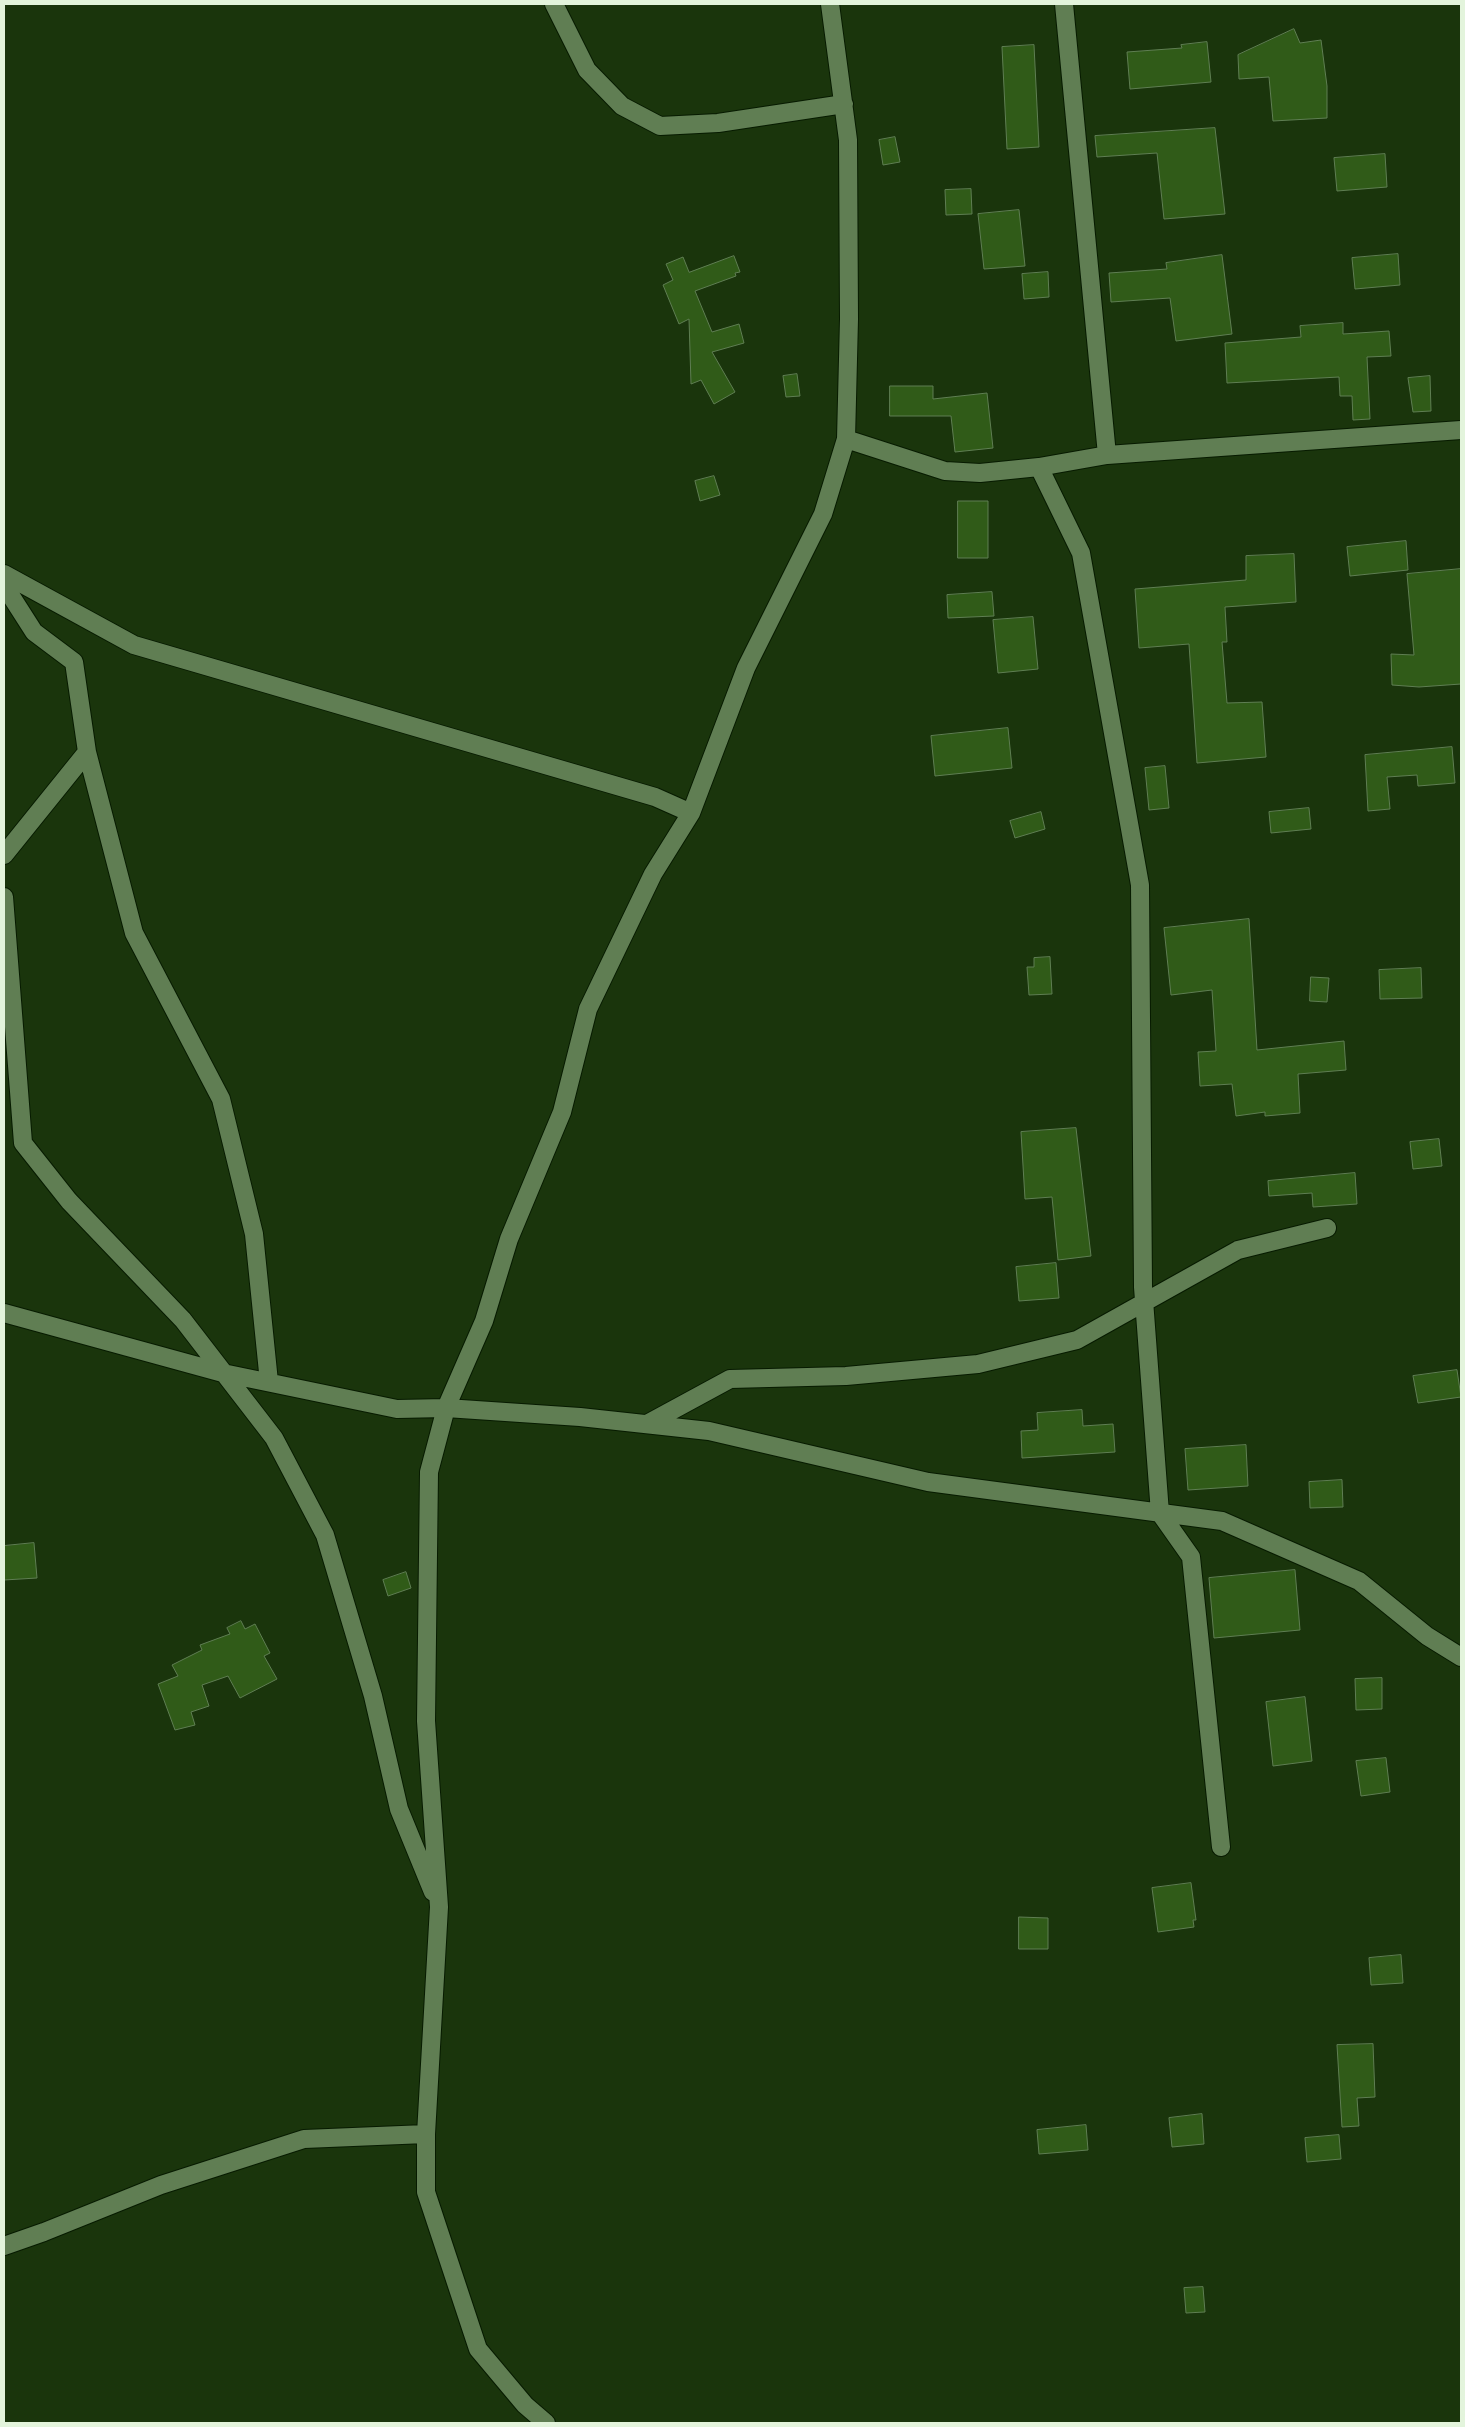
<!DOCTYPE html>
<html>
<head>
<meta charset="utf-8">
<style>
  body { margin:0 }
  #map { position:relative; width:1465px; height:2427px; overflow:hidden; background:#1a350c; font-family:"Open Sans",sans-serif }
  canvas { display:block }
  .frame { position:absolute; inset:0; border:5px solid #e3f4dc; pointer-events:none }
</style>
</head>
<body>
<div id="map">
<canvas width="1465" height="2427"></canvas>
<div class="frame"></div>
</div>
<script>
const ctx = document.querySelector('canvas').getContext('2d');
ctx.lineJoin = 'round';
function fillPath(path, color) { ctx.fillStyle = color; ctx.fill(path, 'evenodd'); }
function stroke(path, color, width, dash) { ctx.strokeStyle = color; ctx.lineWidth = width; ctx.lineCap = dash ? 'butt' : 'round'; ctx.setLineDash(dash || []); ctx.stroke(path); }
const building = new Path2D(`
  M1294,29L1300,43L1321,40L1327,86V118L1273,121L1269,77L1239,79L1238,55Z
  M1207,42L1211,82L1130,89L1127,52L1182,48L1181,45Z
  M1034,45L1039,147L1007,149L1002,47Z
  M1215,128L1225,214L1164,219L1157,153L1097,157L1095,136Z
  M895,137L900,162L883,165L879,140Z
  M1385,154L1387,187L1337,191L1334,158Z
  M971,189L972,214L946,215L945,190Z
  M1019,210L1025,266L984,269L978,214Z
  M1398,254L1400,285L1355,289L1352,258Z
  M1222,255L1232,334L1176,341L1170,298L1111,302L1109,273L1167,269L1166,263Z
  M734,256L740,272L735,273L736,276L695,291L712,332L739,324L744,343L712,352L735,392L714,404L701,380L691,384L689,319L679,324L663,285L673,280L666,264L683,257L689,272Z
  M1048,272L1049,297L1024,299L1022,274Z
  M1343,323V334L1389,331L1391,356L1367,357L1370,419L1353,420L1352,396H1340L1339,377L1227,383L1225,343L1301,337L1300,326Z
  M797,374L800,396L786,397L783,376Z
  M1430,376L1431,411L1413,412L1408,378Z
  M890,386H933V399L987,393L993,448L955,452L951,416H890Z
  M714,476L720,495L700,501L695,481Z
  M958,501H988V558H958Z
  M1406,541L1408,570L1350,576L1347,547Z
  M1294,554L1296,602L1225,607L1227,642H1222L1227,703L1262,702L1266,757L1197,763L1189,644L1139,648L1135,589L1246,580V556Z
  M1461,569V684L1419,687L1392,685L1391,654L1414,655L1407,574Z
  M992,592L994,616L948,618L947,595Z
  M1033,617L1038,669L998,673L993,620Z
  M1008,728L1012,768L935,776L931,736Z
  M1452,747L1455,783L1418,786L1417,775L1387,777L1390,809L1368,811L1365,755Z
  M1165,766L1169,808L1149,810L1145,768Z
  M1309,808L1311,829L1271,833L1269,812Z
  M1041,812L1045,829L1015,838L1010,821Z
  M1249,919L1257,1050L1344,1041L1346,1070L1298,1074L1300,1113L1265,1116V1112L1236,1116L1232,1084L1200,1086L1198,1052L1216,1051L1212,990L1171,995L1164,928Z
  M1050,957L1052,994L1029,995L1027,967H1034V958Z
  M1421,968L1422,998L1380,999L1379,970Z
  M1311,977L1329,978L1327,1002L1310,1001Z
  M1076,1128L1091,1256L1058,1260L1052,1197L1025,1199L1021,1132Z
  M1439,1139L1442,1166L1413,1169L1410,1142Z
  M1355,1173L1357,1204L1313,1207L1312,1193L1269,1196L1268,1181Z
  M1056,1263L1059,1298L1019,1301L1016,1267Z
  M1457,1370L1461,1397L1418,1403L1413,1376Z
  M1082,1410L1083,1426L1113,1424L1115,1452L1022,1458L1021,1431L1038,1430L1037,1413Z
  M1246,1445L1248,1486L1188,1490L1185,1449Z
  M1342,1480L1343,1507L1310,1508L1309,1482Z
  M34,1543L37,1578L4,1580V1546Z
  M1295,1570L1300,1630L1214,1638L1209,1578Z
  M406,1572L411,1588L388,1596L383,1580Z
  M241,1621L245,1629L255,1624L270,1653L264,1656L277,1679L240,1698L228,1676L202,1685L209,1706L191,1712L195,1725L175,1730L158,1684L178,1676L172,1665L202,1650L200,1645L230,1634L227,1628Z
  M1382,1678V1709L1356,1710L1355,1679Z
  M1305,1697L1312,1761L1273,1766L1266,1702Z
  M1386,1758L1390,1792L1361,1796L1356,1761Z
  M1191,1883L1196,1920H1193L1194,1927L1158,1932L1152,1888Z
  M1019,1917L1048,1918V1949H1019Z
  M1401,1955L1403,1983L1371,1985L1369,1958Z
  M1373,2044L1375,2097L1357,2098L1359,2126L1342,2127L1337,2045Z
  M1202,2114L1204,2144L1172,2147L1169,2118Z
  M1086,2125L1088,2150L1039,2154L1037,2130Z
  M1339,2135L1341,2159L1307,2162L1305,2138Z
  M1203,2287L1205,2312L1186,2313L1184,2288Z`);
fillPath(building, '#305b18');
stroke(building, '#5f7e53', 1);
const street = new Path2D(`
  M554,4L587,70L622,106L660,126L718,123L844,104
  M1064,4L1107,455
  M846,439L945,471L980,473L1039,467L1081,553L1140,885L1143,1287L1160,1513L1191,1557L1221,1847
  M1039,467L1107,455L1461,430
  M4,574L134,645L655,797L691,813
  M4,585L34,632L74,662L87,752L134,933L221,1099L254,1234L269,1382
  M4,855L87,752
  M4,897L23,1143L69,1201L183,1320L274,1438L325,1535L373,1696L399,1809L433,1892
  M4,1313L223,1373L397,1409L446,1408L580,1417L709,1431L928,1482L1222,1521L1359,1581L1427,1636L1461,1657
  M647,1424L730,1379L846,1376L978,1364L1077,1340L1238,1250L1327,1228
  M4,2246L44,2232L161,2185L304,2139L426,2134
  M546,2423L525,2405L478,2349L426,2192V2134L439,1907L426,1721L429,1472L446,1408L484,1321L509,1239L562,1112L588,1009L653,874L691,813L746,668L823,514L846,439L849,319L848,140L830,4`);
stroke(street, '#071b00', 20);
stroke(street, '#607e53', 18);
</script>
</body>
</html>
